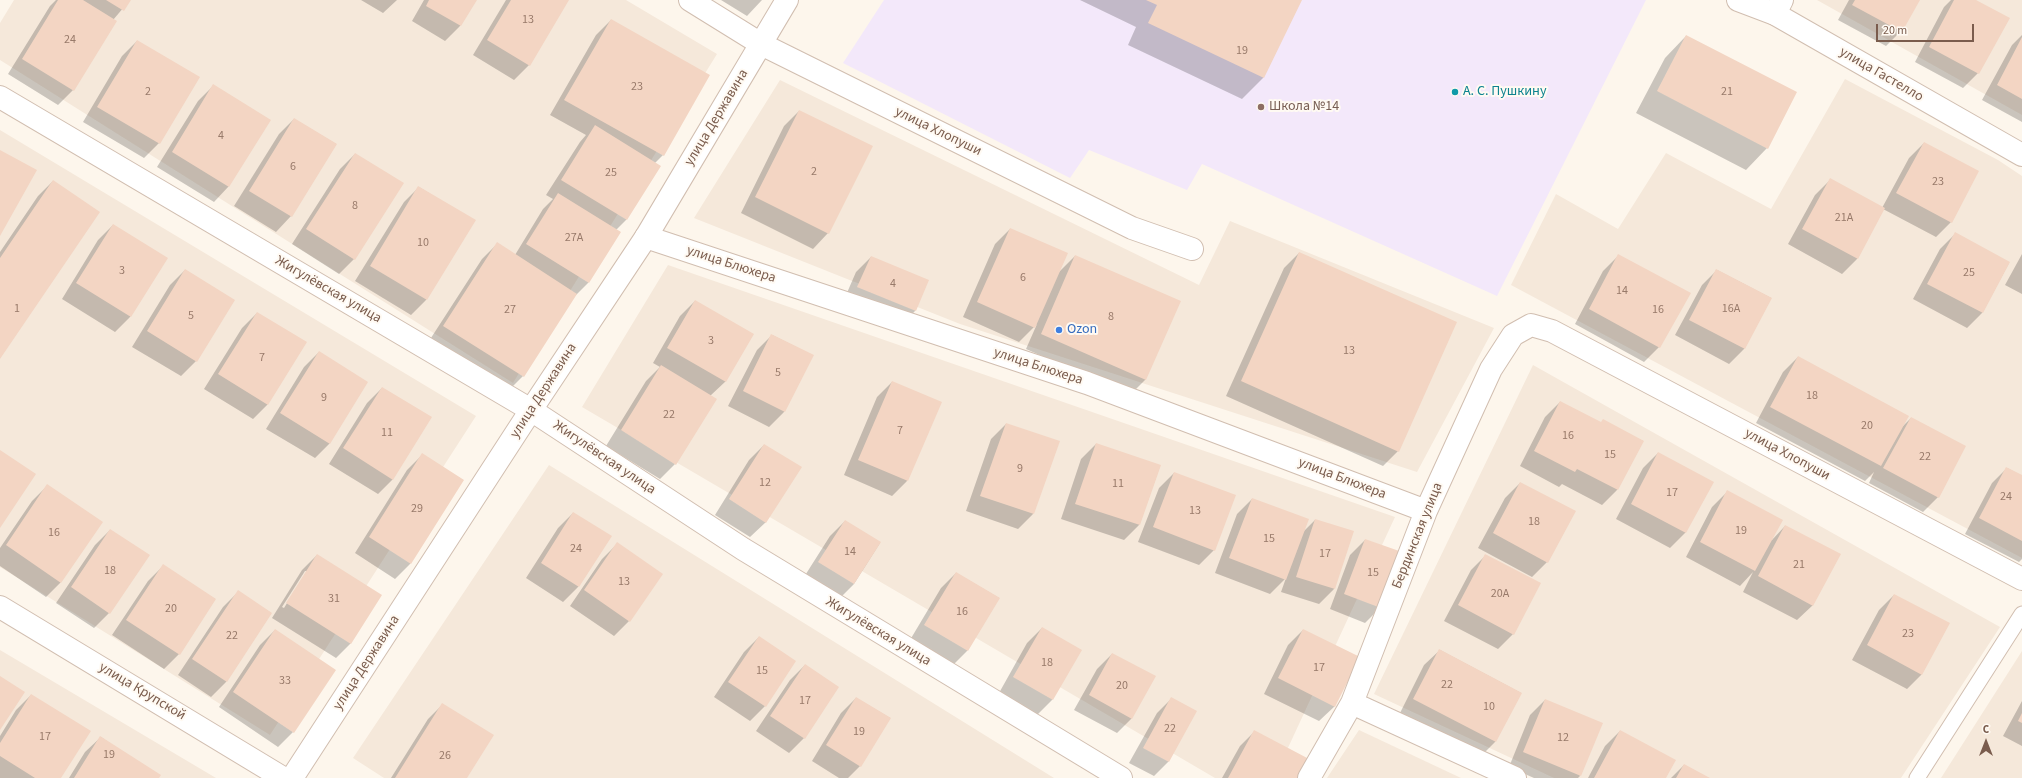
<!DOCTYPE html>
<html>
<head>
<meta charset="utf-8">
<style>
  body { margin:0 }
  #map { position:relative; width:2022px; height:778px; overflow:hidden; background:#fdf6ec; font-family:"Source Sans 3",sans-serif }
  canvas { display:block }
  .north { position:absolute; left:1966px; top:722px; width:40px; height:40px; -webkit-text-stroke:3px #fffaf3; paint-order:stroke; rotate:0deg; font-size:11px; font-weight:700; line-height:16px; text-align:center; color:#7a5c4d }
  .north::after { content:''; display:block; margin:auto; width:14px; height:18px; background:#7a5c4d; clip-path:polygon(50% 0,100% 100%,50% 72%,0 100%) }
  .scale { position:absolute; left:1876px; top:24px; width:98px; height:18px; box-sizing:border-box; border:2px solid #7a5c4d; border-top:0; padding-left:5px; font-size:12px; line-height:14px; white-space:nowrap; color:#7a5c4d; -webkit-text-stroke:3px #fffaf3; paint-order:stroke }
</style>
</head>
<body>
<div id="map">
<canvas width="2022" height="778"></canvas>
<div class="north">С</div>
<div class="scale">20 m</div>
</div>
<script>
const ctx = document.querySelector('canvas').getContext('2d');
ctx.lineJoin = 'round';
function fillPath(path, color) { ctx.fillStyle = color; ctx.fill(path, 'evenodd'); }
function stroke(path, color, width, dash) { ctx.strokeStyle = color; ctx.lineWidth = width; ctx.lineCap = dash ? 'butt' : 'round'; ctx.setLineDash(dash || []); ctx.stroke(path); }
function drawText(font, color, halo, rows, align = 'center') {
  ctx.font = font + ' "Source Sans 3",sans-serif'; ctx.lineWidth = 4; ctx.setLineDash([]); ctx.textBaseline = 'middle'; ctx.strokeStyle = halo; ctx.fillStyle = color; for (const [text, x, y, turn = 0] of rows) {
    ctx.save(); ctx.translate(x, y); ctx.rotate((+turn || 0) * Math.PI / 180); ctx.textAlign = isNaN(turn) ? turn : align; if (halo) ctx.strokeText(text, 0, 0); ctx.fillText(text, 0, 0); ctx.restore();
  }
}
fillPath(new Path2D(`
  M14,0H626L717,54L513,383L0,60V23Z
  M1817,0H2022V115Z
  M1845,79L1998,160L2022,176V558L1511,285L1556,194L1618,229L1666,153L1771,209Z
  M780,80L1199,285L1230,221L1494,328L1417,472L960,324L694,218Z
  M0,130L476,416L270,735L0,567Z
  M668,265L1395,517L1274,778H1215L582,407Z
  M1533,365L2000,627L1901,778H1554L1374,694Z
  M549,465L1054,778H384L353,758Z
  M0,650L216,778H0Z
  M2022,651V778H1941Z
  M1359,730L1461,778H1327Z`), '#f5e8da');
fillPath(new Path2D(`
  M884,0H1646L1497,296L1202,164L1187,190L1089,150L1070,178L843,63Z`), '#f3e8fa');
fillPath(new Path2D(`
  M56,0H130L113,20L73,90L58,105L8,74L50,6Z
  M361,0H397L383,13Z
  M424,0H476L460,26L445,41L412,21Z
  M506,0H568L529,65L514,80L473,55Z
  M721,0H762L747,16Z
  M1080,0H1301L1263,78L1242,99L1128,45L1136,27Z
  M1849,0H1918L1901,31L1886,46L1838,20Z
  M1951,0H1974L1978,73L1963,88L1915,62L1944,7Z
  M611,20L663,155L655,163L659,166L626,220L616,230L620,232L588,283L573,298L523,376L508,391L429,341L482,259L497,244L515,255L543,209L553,199L546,195L580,142L586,135L550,115L596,35Z
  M2022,35V122L1982,100L2012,45Z
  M1686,36L1767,148L1746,170L1636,113L1665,58Z
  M137,41L159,143L144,158L83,122L122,56Z
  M213,86L229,186L214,202L157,167L198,101Z
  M799,111L828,233L813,249L741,213L784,126Z
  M294,119L336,144L291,216L276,232L234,206L279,134Z
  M1924,143L1951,222L1936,237L1883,209L1857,259L1842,274L1788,244L1815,195L1830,180L1882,208L1909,158Z
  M355,154L354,259L339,274L292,244L340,169Z
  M53,181L0,358V252L38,196Z
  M419,187L474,221L426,300L411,315L355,281L404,202Z
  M113,225L166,258L130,317L115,332L62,299L98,240Z
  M1010,229L1058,273L1075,256L1146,379L1130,395L1026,349L1037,324L1019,342L963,317L995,244Z
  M1955,234L2009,263L1982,313L1967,328L1913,299L1940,249Z
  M1299,253L1398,451L1383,466L1226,396L1284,268Z
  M2022,254V294L2005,285Z
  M1618,256L1659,347L1644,362L1575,324L1603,271Z
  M871,257L927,281L915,311L900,326L843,302L856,272Z
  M185,270L196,361L181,376L132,347L170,285Z
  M1717,270L1771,298L1744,349L1729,364L1675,335L1702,285Z
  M695,301L726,381L710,396L675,464L660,479L606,446L646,381L660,367L653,363L680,316Z
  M257,313L268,404L253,419L204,389L242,328Z
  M772,335L812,355L784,412L769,427L728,406L757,350Z
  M319,352L330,443L315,458L266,429L304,367Z
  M1798,357L1902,427L1911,418L1938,497L1923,512L1869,483L1874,472L1865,481L1756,423L1783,372Z
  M892,382L907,481L892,496L844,475L877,397Z
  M382,388L393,479L378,494L329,464L367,403Z
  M1560,402L1601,423L1643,441L1617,490L1602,505L1562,484L1559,487L1520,466L1545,417Z
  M1006,424L1058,442L1033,514L1018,529L966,511L991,439Z
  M1096,444L1160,466L1139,525L1124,540L1061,519L1081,459Z
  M764,445L766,522L750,537L715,515L749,460Z
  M1658,453L1686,532L1670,548L1616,519L1643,468Z
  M422,455L463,480L410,564L395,579L355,553L407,470Z
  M2007,468L2022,476V559L2019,562L1965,534L1992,483Z
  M1174,473L1214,550L1199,565L1138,542L1159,488Z
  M1520,483L1547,562L1532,577L1478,548L1505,498Z
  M47,486L61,582L46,597L0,566V548L32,501Z
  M1727,492L1772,540L1785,526L1813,605L1797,620L1743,592L1753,572L1740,586L1686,557L1712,507Z
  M1252,499L1303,532L1315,520L1352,532L1334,589L1319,604L1281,592L1286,578L1270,594L1215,573L1237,514Z
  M573,513L610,537L578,587L563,602L526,578L558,528Z
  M845,521L880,543L854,584L839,599L804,577L830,536Z
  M110,530L109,613L94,628L56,603L95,545Z
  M1365,540L1381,607L1365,623L1330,609L1350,555Z
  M617,544L629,621L614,636L570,606L602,559Z
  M317,555L351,643L336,658L272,618L302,570ZM305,571H307L284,608L282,607Z
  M1486,555L1513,634L1498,649L1444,621L1471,570Z
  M163,566L215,599L179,654L164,669L112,635L148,581Z
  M956,573L999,598L967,651L952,666L910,640L941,588Z
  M238,592L271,613L226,682L211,697L178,675L223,607Z
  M1894,595L1922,674L1907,689L1852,660L1879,610Z
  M1042,628L1080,650L1052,700L1037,715L999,693L1027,643Z
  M275,630L293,732L278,747L219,707L260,645Z
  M1303,630L1335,706L1319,721L1264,694L1288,645Z
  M759,637L765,706L750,721L714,697L744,652Z
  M1440,650L1521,693L1495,742L1480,757L1399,715L1424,665Z
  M1112,654L1132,718L1117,733L1074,710L1097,669Z
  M805,665L804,738L789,753L756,731L790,680Z
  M31,695L60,778H0V736L16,710Z
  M856,698L890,718L860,766L848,778H839L812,761L841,713Z
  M1172,698L1169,761L1154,776L1129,763L1157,713Z
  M1545,700L1580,776L1578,778H1534L1509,767L1530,715Z
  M2022,701V746L2003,736Z
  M443,704L466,778H391L428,719Z
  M1255,731L1298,778H1222L1240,746Z
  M1620,731L1665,778H1588L1605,746Z
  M101,737L158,778H69L85,752Z
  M1684,765L1708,778H1671Z`), '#0003');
fillPath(new Path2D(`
  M58,0H83L117,21L74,91L22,59Z
  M106,0H131L124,11Z
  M429,0H477L461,26L426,6Z
  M511,0H569L530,66L487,40Z
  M1146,0H1302L1264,78L1148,23L1157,5Z
  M1855,0H1920L1902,32L1852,5Z
  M1954,0H1976L2010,18L1979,74L1929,47Z
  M611,19L710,75L664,156L564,100Z
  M1686,35L1797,92L1768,149L1657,91Z
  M2022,37V99L1997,85Z
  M137,40L200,77L160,144L97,107Z
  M213,84L271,120L229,187L172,152Z
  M799,110L873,146L829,234L755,197Z
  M294,118L337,144L292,217L249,191Z
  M595,125L661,166L627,220L561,180Z
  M1924,142L1979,171L1952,223L1896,193Z
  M0,150L37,170L0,236Z
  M355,153L404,183L355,260L306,229Z
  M1830,178L1885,208L1858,259L1802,229Z
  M53,180L100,212L0,359V258Z
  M418,186L476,220L427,300L370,266Z
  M558,193L621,232L589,283L526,244Z
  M113,224L168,258L131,317L76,283Z
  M1010,228L1068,253L1035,328L977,302Z
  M1955,232L2010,262L1983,313L1927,284Z
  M497,242L577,294L524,377L443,326Z
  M1299,252L1457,322L1399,452L1241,381Z
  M1618,254L1691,293L1660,348L1589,309Z
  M1075,255L1181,301L1146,380L1041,334Z
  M871,256L929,280L916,311L857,287Z
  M185,269L235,300L197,362L147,331Z
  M1716,269L1772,298L1745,349L1689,320Z
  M695,300L754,334L726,382L667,348Z
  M257,312L307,342L268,405L218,374Z
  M771,334L814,355L785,412L743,391Z
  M319,351L368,382L330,444L280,413Z
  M1798,356L1909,416L1881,466L1770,407Z
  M661,365L717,399L676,465L621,430Z
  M892,381L942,402L908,481L858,460Z
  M382,387L432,417L393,480L343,448Z
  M1560,401L1601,422L1603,419L1644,441L1618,490L1577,469L1575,472L1534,451Z
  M1911,417L1966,446L1939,498L1883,468Z
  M1006,423L1060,441L1034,514L980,496Z
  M1096,443L1161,465L1140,525L1075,504Z
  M764,444L802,467L766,523L729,499Z
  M0,450L36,474L0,528Z
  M1658,452L1714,482L1686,533L1631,504Z
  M422,453L464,480L411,564L369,537Z
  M2006,467L2022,475V541L1979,518Z
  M1174,472L1236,495L1215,551L1153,527Z
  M1520,482L1576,511L1548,563L1493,533Z
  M47,484L103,522L61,583L6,545Z
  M1727,490L1783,520L1755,571L1700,542Z
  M1252,498L1309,519L1286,580L1229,558Z
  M573,512L612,536L579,587L541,563Z
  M1315,519L1354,531L1335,589L1296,577Z
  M845,520L881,542L854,584L818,562Z
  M1785,525L1841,554L1813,606L1758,576Z
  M110,529L150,555L110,614L71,587Z
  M1365,539L1402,552L1381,608L1344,594Z
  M617,542L663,574L630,622L584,590Z
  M317,554L382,595L351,644L286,603Z
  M1485,554L1541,583L1514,635L1458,605Z
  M163,564L216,599L180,655L126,620Z
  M956,572L1000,598L968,651L924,625Z
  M238,590L272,613L227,682L192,659Z
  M1894,594L1950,623L1922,675L1867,645Z
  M1042,627L1082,650L1053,700L1013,677Z
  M275,629L336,670L294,733L233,692Z
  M1303,629L1360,657L1335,707L1278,678Z
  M759,636L796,661L766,707L728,682Z
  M1439,649L1522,693L1496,742L1413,699Z
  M1112,653L1156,676L1132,719L1089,695Z
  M805,664L839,687L805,739L770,716Z
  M0,676L25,692L0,730Z
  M31,694L91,731L61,778H35L0,756V743Z
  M856,697L891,718L861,767L826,745Z
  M1171,697L1197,711L1169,762L1143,748Z
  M1545,699L1603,723L1581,776L1523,752Z
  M442,703L494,735L467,778H395Z
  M2022,713V723L2018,721Z
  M1254,730L1309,759L1299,778H1228Z
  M1620,730L1676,760L1666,778H1594Z
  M100,736L161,775L159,778H74Z
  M1684,764L1710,778H1676Z`), '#f3d5c3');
const service = new Path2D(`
  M1917,778L2022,614`);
const minor = new Path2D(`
  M690,0L761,44L1132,228L1192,249
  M1775,14L1782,0
  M0,97L531,410L743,549L1121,778
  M646,237L1087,383L1426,511
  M0,607L283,778
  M1352,703L1515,778
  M1309,778L1352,703L1426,511L1491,369L1513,335L1531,325L1552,331L2022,579`);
const tertiary = new Path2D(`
  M1738,0L1775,14L2022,155
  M292,778L531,410L646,237L787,0`);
stroke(service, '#d1beb0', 17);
stroke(minor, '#d1beb0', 24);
stroke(tertiary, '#d1beb0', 24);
stroke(service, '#fff', 15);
stroke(minor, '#fff', 22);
stroke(tertiary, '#fff', 22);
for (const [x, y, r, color] of [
  [1455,92,4,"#0f9aa8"],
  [1261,107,4,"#8d6e63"],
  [1059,330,4,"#3f7fe0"]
]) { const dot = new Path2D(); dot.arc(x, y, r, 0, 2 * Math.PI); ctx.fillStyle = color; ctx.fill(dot); stroke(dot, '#fffaf3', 1.5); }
drawText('12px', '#987a6a', null, [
  ["13",528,20],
  ["24",70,40],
  ["19",1242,51],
  ["23",637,87],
  ["2",148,92],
  ["21",1727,92],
  ["4",221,136],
  ["6",293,167],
  ["2",814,172],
  ["25",611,173],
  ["23",1938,182],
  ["8",355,206],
  ["21А",1844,218],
  ["27А",574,238],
  ["10",423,243],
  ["3",122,271],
  ["25",1969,273],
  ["6",1023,278],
  ["4",893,284],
  ["14",1622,291],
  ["1",17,309],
  ["16А",1731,309],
  ["27",510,310],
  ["16",1658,310],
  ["5",191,316],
  ["8",1111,317],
  ["3",711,341],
  ["13",1349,351],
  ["7",262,358],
  ["5",778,373],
  ["18",1812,396],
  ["9",324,398],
  ["22",669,415],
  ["20",1867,426],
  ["7",900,431],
  ["11",387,433],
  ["16",1568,436],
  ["15",1610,455],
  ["22",1925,457],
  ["9",1020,469],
  ["12",765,483],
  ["11",1118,484],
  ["17",1672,493],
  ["24",2006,497],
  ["29",417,509],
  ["13",1195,511],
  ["18",1534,522],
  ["19",1741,531],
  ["16",54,533],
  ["15",1269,539],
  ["24",576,549],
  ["14",850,552],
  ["17",1325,554],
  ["21",1799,565],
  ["18",110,571],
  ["15",1373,573],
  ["13",624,582],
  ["20А",1500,594],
  ["31",334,599],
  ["20",171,609],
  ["16",962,612],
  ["23",1908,634],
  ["22",232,636],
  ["18",1047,663],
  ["17",1319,668],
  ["15",762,671],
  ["33",285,681],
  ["22",1447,685],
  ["20",1122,686],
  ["17",805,701],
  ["10",1489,707],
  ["22",1170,729],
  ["19",859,732],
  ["17",45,737],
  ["12",1563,738],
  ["19",109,755],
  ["26",445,756]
]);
drawText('14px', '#7a5c4d', '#fffaf3', [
  ["улица Гастелло",1881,75,30],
  ["улица Державина",717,118,-59],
  ["улица Хлопуши",938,132,26],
  ["улица Блюхера",731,265,18],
  ["Жигулёвская улица",328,290,30],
  ["улица Блюхера",1038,367,18],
  ["улица Державина",544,391,-57],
  ["улица Хлопуши",1787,455,28],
  ["Жигулёвская улица",604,458,34],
  ["улица Блюхера",1342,479,21],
  ["Бердинская улица",1418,536,-68],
  ["Жигулёвская улица",878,632,31],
  ["улица Державина",367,663,-57],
  ["улица Крупской",142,692,31]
]);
drawText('14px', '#0d838f', '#fffaf3', [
  ["А. С. Пушкину",1463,92]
], 'left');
drawText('14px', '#785e54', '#fffaf3', [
  ["Школа №14",1269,107]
], 'left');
drawText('14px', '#366cbe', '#fffaf3', [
  ["Ozon",1067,330]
], 'left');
</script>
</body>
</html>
